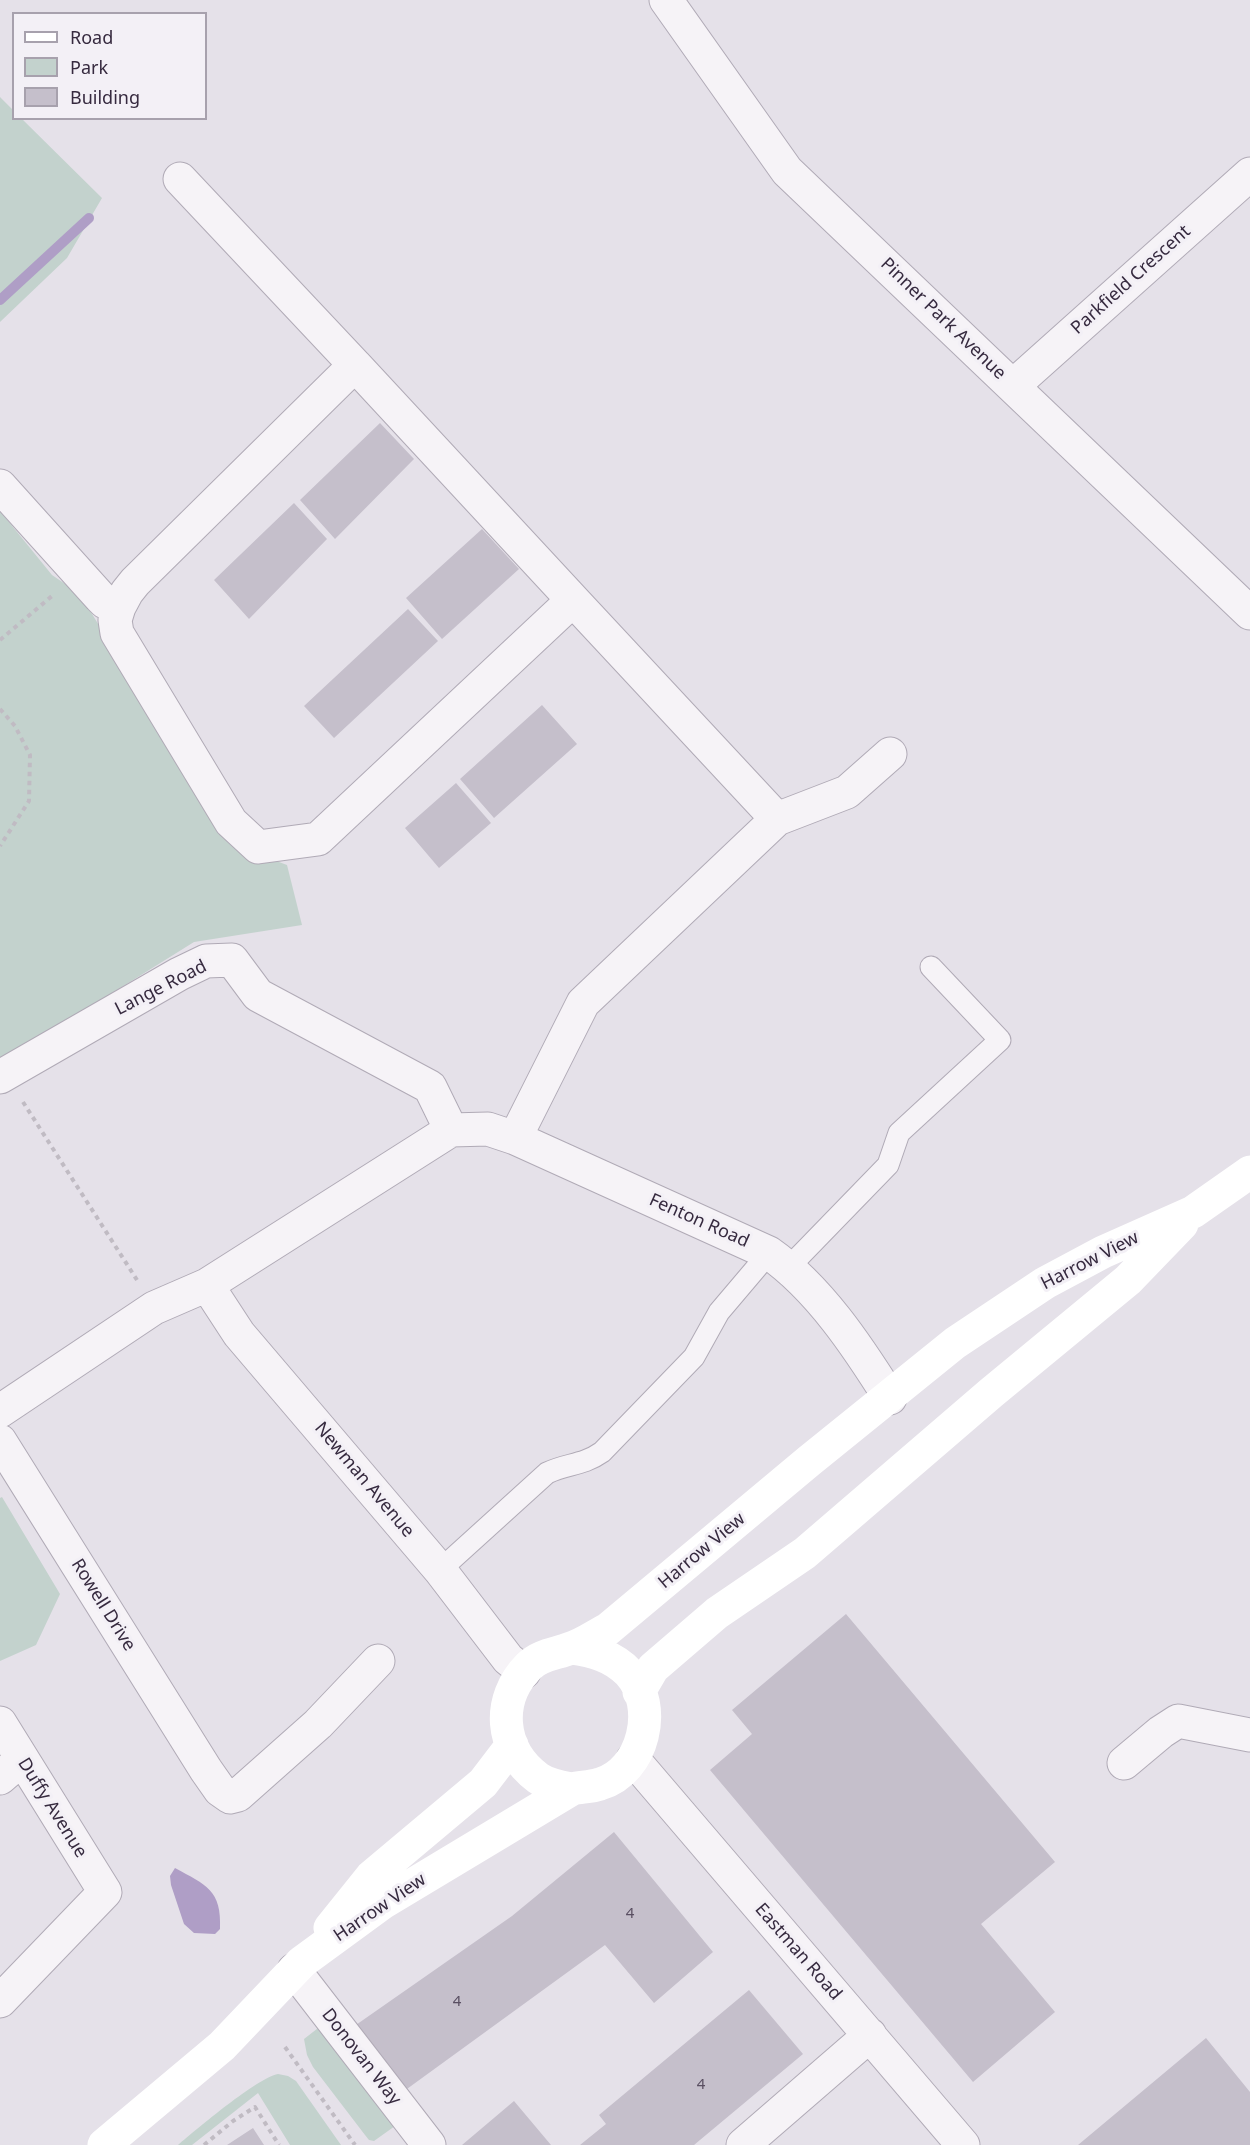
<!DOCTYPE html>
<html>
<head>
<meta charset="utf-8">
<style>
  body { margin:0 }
  #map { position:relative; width:1250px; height:2145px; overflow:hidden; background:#e5e1e9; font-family:"Noto Sans",sans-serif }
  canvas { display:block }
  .legend { position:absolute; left:12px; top:12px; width:195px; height:108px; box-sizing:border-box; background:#f3f0f6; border:2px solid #a7a1ad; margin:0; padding:8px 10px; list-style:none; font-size:18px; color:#362a3f }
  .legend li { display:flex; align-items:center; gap:12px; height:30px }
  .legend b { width:30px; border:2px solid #a7a1ad }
</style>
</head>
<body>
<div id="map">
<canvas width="1250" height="2145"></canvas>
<ul class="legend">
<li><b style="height:8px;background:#fff"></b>Road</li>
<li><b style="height:16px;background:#c3d2cd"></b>Park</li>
<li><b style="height:16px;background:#c5bfcb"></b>Building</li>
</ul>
</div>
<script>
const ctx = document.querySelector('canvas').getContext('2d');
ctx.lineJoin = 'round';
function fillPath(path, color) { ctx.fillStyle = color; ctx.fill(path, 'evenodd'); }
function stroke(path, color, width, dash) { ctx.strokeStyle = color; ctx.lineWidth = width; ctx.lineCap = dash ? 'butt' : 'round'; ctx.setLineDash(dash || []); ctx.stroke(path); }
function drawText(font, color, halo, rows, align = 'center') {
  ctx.font = font + ' "Noto Sans",sans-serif'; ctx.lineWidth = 6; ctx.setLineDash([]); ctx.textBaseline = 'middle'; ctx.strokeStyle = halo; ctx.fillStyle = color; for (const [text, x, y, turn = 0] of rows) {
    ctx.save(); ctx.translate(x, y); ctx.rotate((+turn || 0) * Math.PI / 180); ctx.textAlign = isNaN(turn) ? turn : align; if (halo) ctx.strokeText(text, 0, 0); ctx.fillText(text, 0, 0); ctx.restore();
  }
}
fillPath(new Path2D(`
  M0,97L13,110L14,118L22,119L102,198L67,258L0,322Z
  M0,511L52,575L80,594L231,844L287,865L302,925L194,942L0,1063Z
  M2,1497L60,1594L36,1645L0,1661V1498Z
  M322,2025L395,2126L374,2141L369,2140L365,2135L313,2067L307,2055L304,2039Z
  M278,2074L288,2076L296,2081L341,2145H290L258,2093L192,2145H178C197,2129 257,2078 278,2074Z`), '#c3d2cd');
fillPath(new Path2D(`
  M175,1868C206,1885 222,1890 220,1929L215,1934L194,1933L184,1924L171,1885L170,1876Z`), '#af9ec6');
stroke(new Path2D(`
  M0,300L89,218`), '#af9ec6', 10);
fillPath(new Path2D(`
  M380,423L414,459L335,539L300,500Z
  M294,503L327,539L249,619L214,580Z
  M482,529L519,569L442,639L406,598Z
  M408,609L438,641L334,738L304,706Z
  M542,705L577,744L494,818L460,779Z
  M456,783L491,823L439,868L405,828Z
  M846,1614L1055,1862L981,1924L1055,2012L973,2082L710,1770L752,1734L732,1710Z
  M614,1832L713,1952L654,2003L605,1945L400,2094L353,2027L512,1916Z
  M749,1990L803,2054L694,2145H580L606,2124L599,2115Z
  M1206,2038L1250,2092V2145H1078Z
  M514,2101L551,2145H462Z
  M253,2128L264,2145H227Z`), '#c5bfcb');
const lane = new Path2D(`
  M789,1267L888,1165L899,1133L1000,1040L931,967
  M440,1570L547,1473C568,1463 582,1466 602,1452L694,1357L719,1312L769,1253`);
const street = new Path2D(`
  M666,0L787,171L1250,613
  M180,179L355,365
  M1013,386L1250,174
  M0,486L100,597L105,602L119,607L115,620L117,633L231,822L258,847L318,839L573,600L777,819L583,1003L515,1138
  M119,607L127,592L135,582L355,365L573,600
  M777,819L847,792L890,754
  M0,1077L179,974L206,961L232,960L258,995L430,1087L451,1130
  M451,1130L488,1129L515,1138L769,1253C819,1288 858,1347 890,1398
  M207,1285L239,1334L440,1570L508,1659L524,1672
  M0,1411L154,1308L207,1285L451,1130
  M0,1441L206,1770L220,1790L230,1797L238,1795L318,1724L378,1661
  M0,1723L105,1892L0,2001
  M633,1759L963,2145
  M1124,1763L1161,1732L1178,1721L1250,1735
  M0,1778L22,1759
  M294,1970L429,2145
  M743,2145L870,2035`);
stroke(lane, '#b0aab6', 23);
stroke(street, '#b0aab6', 35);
stroke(new Path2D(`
  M0,640L52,596
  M0,709L15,726L30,755L29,801L0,846
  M23,1102L137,1280
  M285,2047L355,2145
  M204,2145L233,2121L255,2107L279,2145`), '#c0bbc3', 4, [4.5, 4.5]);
stroke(lane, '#f6f3f7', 21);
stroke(street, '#f6f3f7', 33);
stroke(new Path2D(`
  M639,1692L653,1668L717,1613L805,1553L991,1393L1128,1280L1182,1224
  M572,1789C561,1787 548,1785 538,1778C499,1749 496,1699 529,1666C541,1654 557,1654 571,1648C584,1644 596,1635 608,1629L809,1461L955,1343L1045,1283L1103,1252L1193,1212L1250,1172
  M330,1928L371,1877L483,1783L512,1745
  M104,2145L222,2046L302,1962L384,1902L572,1789C581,1787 591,1787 600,1784C644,1771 659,1706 629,1673C613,1656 593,1651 571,1648`), '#fff', 33);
drawText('15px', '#5a4f62', null, [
  ["4",630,1914],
  ["4",457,2002],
  ["4",701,2085]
]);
drawText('18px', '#362a3f', '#f3f0f6', [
  ["Parkfield Crescent",1131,280,-42],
  ["Pinner Park Avenue",943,319,44],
  ["Lange Road",161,988,-27],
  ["Fenton Road",699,1221,24],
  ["Harrow View",1090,1261,-27],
  ["Newman Avenue",364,1480,50],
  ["Harrow View",702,1551,-40],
  ["Rowell Drive",103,1605,58],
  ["Duffy Avenue",52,1808,58],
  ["Harrow View",380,1908,-34],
  ["Eastman Road",798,1952,49],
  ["Donovan Way",361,2057,52]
]);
</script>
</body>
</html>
